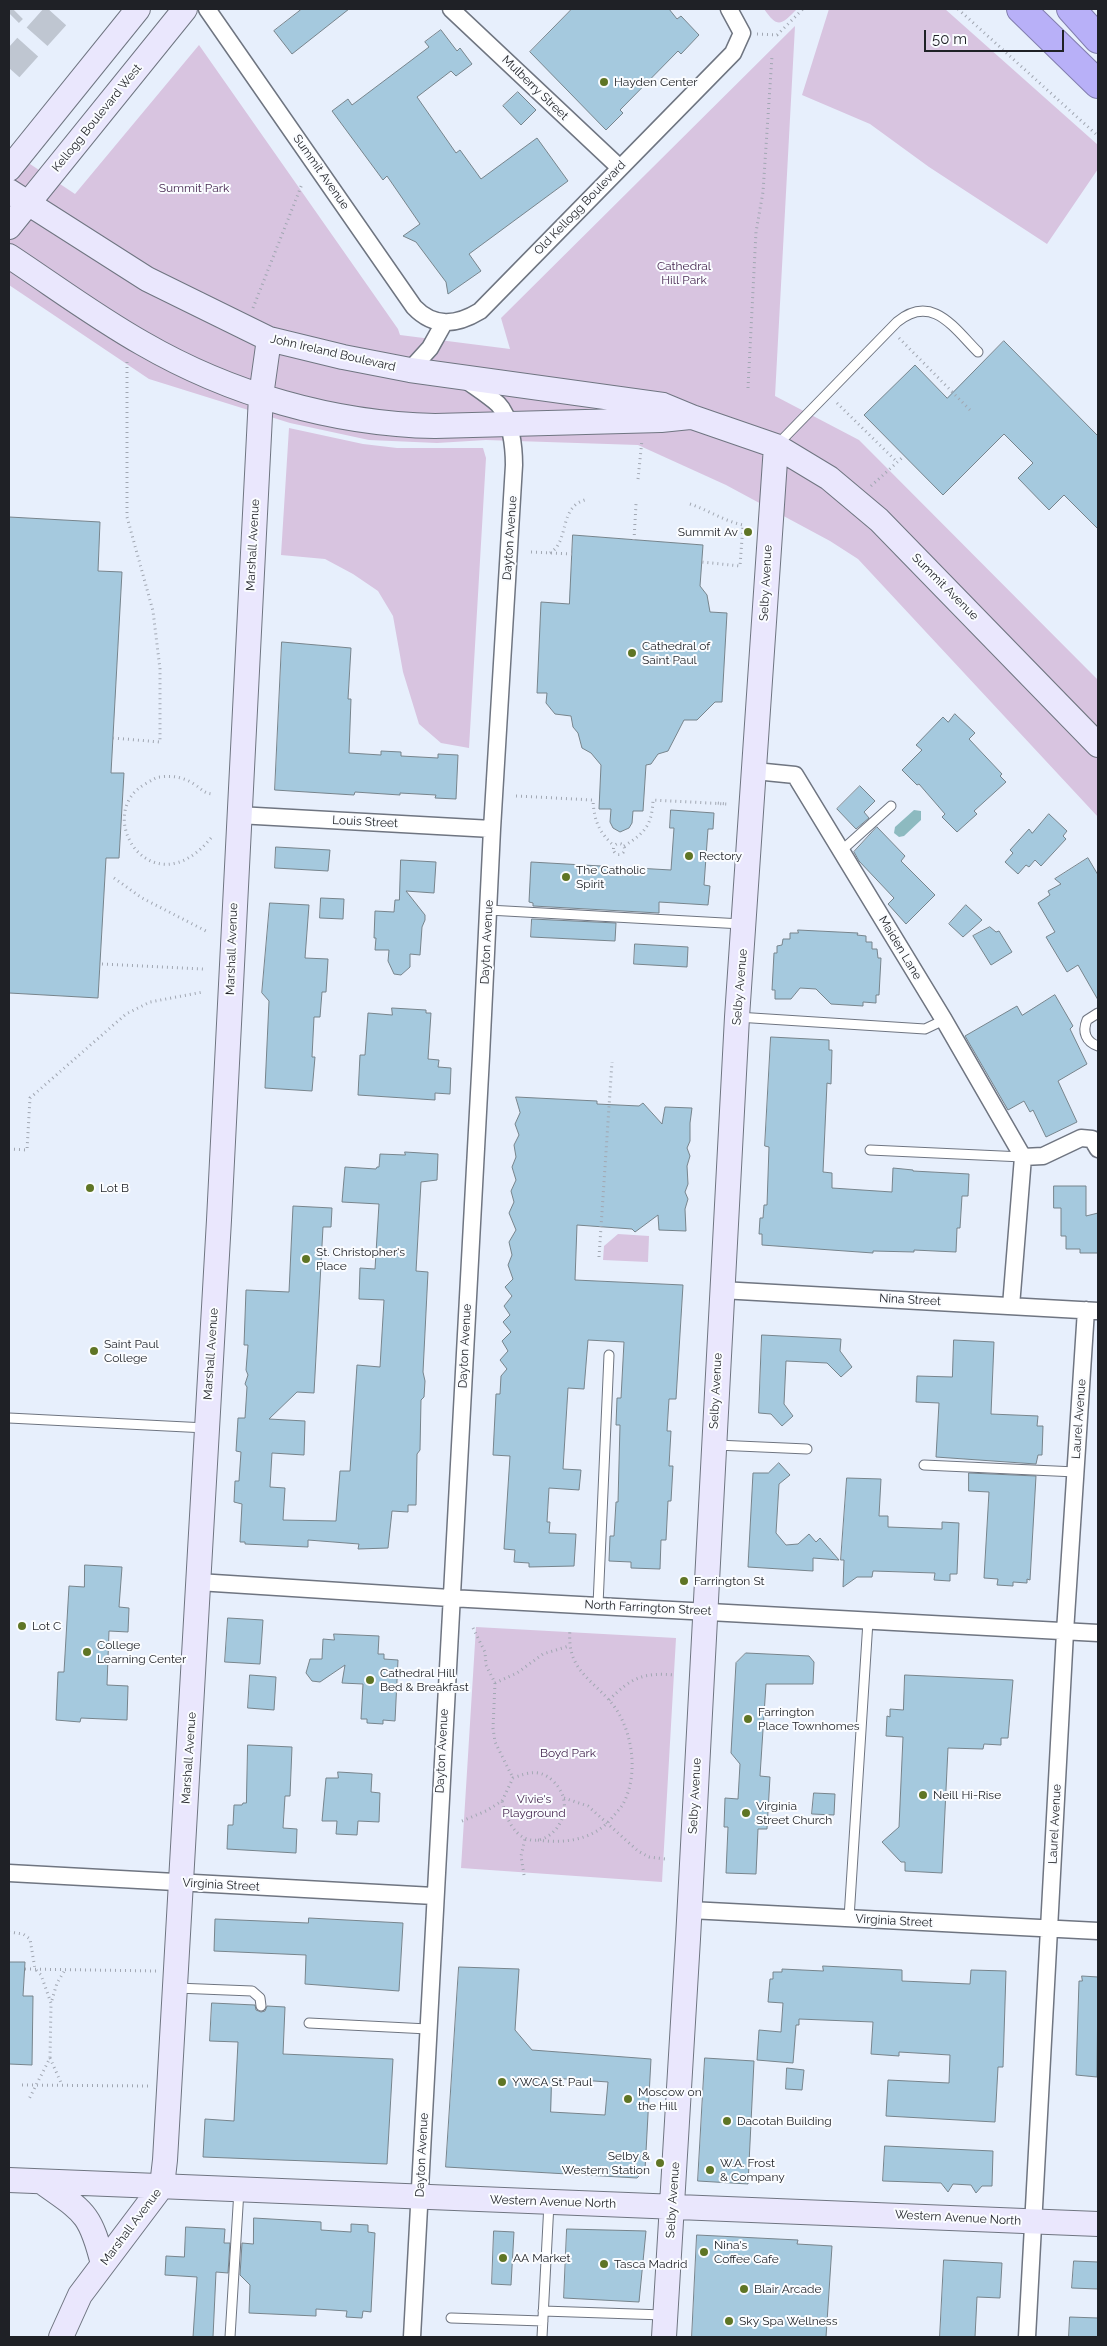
<!DOCTYPE html>
<html>
<head>
<meta charset="utf-8">
<style>
  body { margin:0 }
  #map { position:relative; width:1107px; height:2346px; overflow:hidden; background:#e7effc; font-family:Raleway,sans-serif }
  canvas { display:block }
  .frame { position:absolute; inset:0; border:10px solid #1f2126; pointer-events:none }
  .scale { position:absolute; left:924px; top:30px; width:140px; height:22px; box-sizing:border-box; border:2px solid #1f2126; border-top:0; padding-left:6px; font-size:15px; line-height:18px; white-space:nowrap; color:#1f2126; -webkit-text-stroke:4px #fafcff; paint-order:stroke }
</style>
</head>
<body>
<div id="map">
<canvas width="1107" height="2346"></canvas>
<div class="frame"></div>
<div class="scale">50 m</div>
</div>
<script>
const ctx = document.querySelector('canvas').getContext('2d');
ctx.lineJoin = 'round';
function fillPath(path, color) { ctx.fillStyle = color; ctx.fill(path, 'evenodd'); }
function stroke(path, color, width, dash) { ctx.strokeStyle = color; ctx.lineWidth = width; ctx.lineCap = dash ? 'butt' : 'round'; ctx.setLineDash(dash || []); ctx.stroke(path); }
function drawText(font, color, halo, rows, align = 'center') {
  ctx.font = font + ' Raleway,sans-serif'; ctx.lineWidth = 4; ctx.setLineDash([]); ctx.textBaseline = 'middle'; ctx.strokeStyle = halo; ctx.fillStyle = color; for (const [text, x, y, turn = 0] of rows) {
    ctx.save(); ctx.translate(x, y); ctx.rotate((+turn || 0) * Math.PI / 180); ctx.textAlign = isNaN(turn) ? turn : align; if (halo) ctx.strokeText(text, 0, 0); ctx.fillText(text, 0, 0); ctx.restore();
  }
}
fillPath(new Path2D(`
  M764,9H797C781,25 778,29 764,9Z
  M829,9H945L1098,145V169L1047,244L929,167L870,124L802,95Z
  M795,26L775,396L859,440L1098,680V817L858,559L830,541L726,485L638,445L486,440L437,443L369,440L290,423L149,379L9,285V150L75,194L199,45L398,329L400,335L510,349L501,318Z
  M289,428L363,444L397,448H483L486,458L469,748L441,743L419,724L403,672L393,616L378,591L353,574L325,559L281,555Z
  M618,1234L649,1236L648,1262L603,1260L604,1246Z
  M476,1627L676,1638L662,1882L461,1868Z`), '#d8c4e0');
fillPath(new Path2D(`
  M914,810L921,811V820L904,836L899,837L894,833L895,827Z`), '#8dbac0');
const building = new Path2D(`
  M302,9H349L292,54L274,31Z
  M572,9H669L677,19L681,16L699,35L681,54L678,51L620,110L623,113L606,130L530,52Z
  M441,30L457,51L460,48L472,64L456,76L451,71L417,97L456,153L460,150L481,179L537,138L568,181L469,254L481,271L448,294L446,282L416,242L403,236L420,224L387,176L383,180L332,111L348,99L352,105L429,47L425,42Z
  M518,92L536,110L521,125L503,106Z
  M1004,341L1098,436V529L1064,495L1049,510L1018,478L1033,463L1004,434L943,495L864,415L915,365L947,398Z
  M9,517L100,522L98,571L122,572L111,773H124L119,858H106L98,998L9,993Z
  M573,535L703,545L700,586L707,595L710,612L727,613L722,702H715L697,720H684L668,751L658,754L651,764L646,765L643,811H633L632,823L629,828L620,832L613,828L610,822L611,809H599L601,765L591,753L582,748L578,733L573,727L571,716L555,714L546,703L547,693H537L541,602L569,604Z
  M282,642L351,648L348,699H351L349,753L381,755V751L401,752V756L438,758V754L458,755L456,799L435,798L436,795L400,793V795L355,792L354,795L275,790Z
  M955,714L975,733L969,739L1002,774L1000,776L1006,782L974,811L977,814L957,832L942,817L945,814L919,784L917,785L902,770L922,750L916,745L943,717L948,722Z
  M860,786L875,801L864,812L869,818L856,829L837,809Z
  M671,810L714,813L713,829H708L704,885L710,886L708,905L659,902V913L533,906V903L529,902L531,862L671,870L674,828H670Z
  M1049,814L1067,831L1063,836L1066,839L1041,866L1035,860L1029,867L1026,865L1018,874L1005,862L1013,853L1010,850L1029,829L1032,833Z
  M877,827L905,856L901,861L935,895L906,924L888,904L894,898L859,861L854,852Z
  M276,847L330,850L328,871L275,868Z
  M1088,858L1098,875V1000L1078,965L1067,972L1046,937L1055,932L1038,903L1050,895L1048,891L1061,884L1055,879Z
  M401,860L436,862L434,893L406,891L425,915V920L422,927L420,955L410,954V967L401,975L394,974L388,961L389,950H375L376,938H374L375,911L394,912L395,900H399Z
  M321,898L344,899L343,919L320,918Z
  M270,903L309,905L305,958L328,959L326,992H322L320,1017H314L312,1057H315L312,1091L265,1088L269,1001L262,993Z
  M966,905L982,920L963,937L949,924Z
  M532,919L616,923L615,941L531,937Z
  M990,927L996,932L999,931L1012,952L991,965L973,936Z
  M798,930L858,933L857,935L866,936V942H872V949H877L878,958H881L879,995H876V1003L863,1002V1006L831,1004L816,989L800,988L791,999H775V990H772L774,953H777V946L782,945L783,939H790V933H798Z
  M635,944L688,947L687,967L634,964Z
  M1055,995L1073,1026L1070,1029L1087,1064L1058,1081L1077,1122L1046,1137L1033,1110L1030,1112L1024,1101L1008,1110L965,1036L1017,1006L1022,1015Z
  M392,1008L426,1010V1013H431L428,1059L439,1060L438,1067L451,1068L450,1094L435,1093V1100L358,1095L360,1055H365L368,1013L392,1015Z
  M771,1037L829,1040V1050H832L831,1084L827,1083L823,1172L832,1173V1188L892,1192L893,1168L913,1170V1171L969,1174L968,1196H962L960,1228H957L956,1252L914,1250V1252L873,1251V1253L762,1245V1234H759L760,1218H763L764,1205H767L769,1147L765,1146Z
  M516,1097L597,1101V1104L639,1106L643,1103L662,1124L665,1107L692,1108L690,1123V1141L687,1148L690,1156L687,1166L688,1184L685,1192L688,1199L685,1209L686,1231L659,1230L658,1215L635,1232L632,1229L577,1225L575,1280L683,1285L676,1399H669L667,1431H671L669,1466H673L671,1501H668L666,1540H661L660,1569L631,1568V1562L609,1561L610,1536H614L616,1502H618L620,1425H616L617,1398H621L624,1342L588,1340L584,1389L568,1388L563,1469L581,1470L579,1490L549,1488L547,1522H550L549,1533L576,1534L574,1566L529,1567V1563L514,1562L515,1550L504,1549L510,1456L493,1455L496,1394H500L501,1376L507,1369L500,1360L508,1351L502,1341L511,1332L503,1322L510,1315L504,1306L512,1296L505,1287L513,1279L508,1265L512,1255L509,1242L516,1230L509,1213L514,1202L511,1191L516,1180L512,1167L516,1157L514,1145L519,1135L515,1124L520,1113Z
  M405,1152L438,1154L437,1180L421,1182L416,1271L428,1272L423,1372L425,1381L424,1397L421,1400L420,1450L417,1454L416,1505H408V1512L392,1511L388,1548L358,1549L359,1544L308,1540V1547L245,1544V1542H240L242,1504L234,1502L235,1481H239L241,1452L236,1451L238,1418H245L247,1387L245,1384L248,1375L246,1370L248,1345H244L246,1290L289,1292L293,1206L332,1208L331,1227H323L314,1393L297,1392L269,1419L305,1421L304,1455L272,1453L270,1487L285,1488L283,1520L336,1521L340,1471H350L357,1365L380,1367L384,1300L359,1299L360,1268L375,1269L379,1204L342,1202L345,1167L376,1169L377,1167H379L380,1154L405,1155Z
  M1054,1186H1086V1216L1098,1213V1253H1080V1249H1066V1236H1061V1208H1054Z
  M762,1335L841,1339L840,1351L852,1367L841,1377L827,1363L786,1361L784,1404L793,1416L782,1426L771,1414L759,1413Z
  M954,1340L994,1342L991,1414L1038,1416L1037,1426H1043L1042,1455H1038L1036,1464L936,1457L939,1403L916,1402L917,1376L952,1377Z
  M779,1463L790,1475L779,1484L776,1533L786,1545L798,1544L809,1534L816,1542L820,1538L839,1560L813,1558V1571L748,1567L753,1473H768Z
  M969,1473L1036,1476L1030,1580L1027,1579V1583L1013,1582V1586L997,1585L998,1579L984,1578L989,1492L969,1491Z
  M847,1478L881,1479L879,1516H888V1527L942,1529V1522L959,1523L957,1574H950V1581L934,1580L935,1573L873,1571L872,1577H857L843,1587L844,1560H841Z
  M85,1565L122,1567L119,1607L129,1608L128,1632L109,1631L107,1685L128,1686L127,1720L81,1718L80,1722L56,1720L58,1672H64L69,1586L84,1587Z
  M228,1618L263,1620L260,1664L225,1662Z
  M334,1634L379,1636L378,1654H384V1659L398,1660L395,1721L383,1720V1724L367,1723V1719H361L363,1684L342,1683L345,1665L320,1682L312,1681L306,1673L310,1659H322L323,1639L334,1640Z
  M746,1653L809,1656L814,1662L813,1684H766L760,1776L770,1777L767,1829H758L756,1874L726,1873L728,1827H724L725,1798L738,1799L740,1764L731,1753L736,1663Z
  M250,1675L276,1677L274,1710L248,1708Z
  M905,1675L1013,1680L1008,1738H1001V1745L984,1744L983,1749L948,1748L942,1873L905,1871V1862H901L882,1842L899,1827L903,1737L886,1736L887,1716L890,1717V1709L903,1710Z
  M248,1745L292,1747L290,1796H285L283,1828L297,1829L296,1853L227,1849L228,1825H233L234,1805H242L243,1803H246Z
  M338,1772L372,1774L371,1792L380,1793L379,1822L358,1821L357,1835L336,1834L337,1821H322L326,1778H338Z
  M814,1793L835,1794L834,1815L812,1814Z
  M309,1918L403,1923L399,1991L305,1984L306,1955L214,1951L215,1919L308,1923Z
  M9,1962H25L23,1996H33L32,2065L9,2064Z
  M823,1966L902,1970V1981L970,1984L971,1970L1006,1971L1003,2067H998L995,2122L886,2116L888,2080L949,2083L950,2055L899,2052V2056L871,2054L873,2022L799,2019V2025H796L793,2063L757,2060L759,2030L781,2032L783,2003L768,2002L770,1979H773V1972H782V1969L823,1971Z
  M459,1967L519,1969L515,2030L532,2050L651,2059L645,2170L637,2178L446,2167ZM552,2078L608,2082L605,2115L551,2112Z
  M1082,1976L1098,1977L1097,2077L1076,2075L1079,1981H1082Z
  M212,2003L255,2005L256,2010L261,2012L265,2011L267,2006L285,2007L283,2054L393,2059L387,2164L203,2157L205,2119L234,2121L238,2042L210,2041Z
  M705,2058L754,2061L748,2184L698,2181Z
  M787,2068L804,2070L802,2090L786,2089Z
  M885,2146L993,2151L992,2186H982L976,2193L971,2185L953,2184L948,2192L941,2183L883,2181Z
  M254,2218L321,2222V2230L351,2232V2224L368,2225V2232L375,2233L371,2312L363,2311L362,2318L346,2317L347,2311L316,2309V2316L249,2313L250,2285L240,2275L242,2243L253,2244Z
  M186,2227L225,2229L224,2243H230L228,2273L216,2272L213,2337H193L197,2277L165,2275L166,2256L184,2257Z
  M567,2229L646,2231L639,2302L564,2298Z
  M494,2231L514,2232L511,2285L492,2284Z
  M697,2235L798,2240L797,2244L832,2246L826,2337H692Z
  M944,2260L1002,2263L1000,2298L977,2297L975,2337H940Z
  M1074,2261L1098,2262V2289L1072,2288Z
  M1070,2317L1098,2318V2337H1069Z`);
fillPath(building, '#a5c9de');
stroke(building, '#77848c', 1);
stroke(new Path2D(`
  M9,13L13,9
  M9,68L62,9`), '#bfc6d1', 28, [28, 14]);
const lane = new Path2D(`
  M776,446L897,322C932,293 954,328 978,352
  M841,851L891,806
  M488,910L742,924
  M1098,1013L1087,1020C1082,1032 1086,1042 1098,1046
  M737,1017L925,1029L944,1020
  M870,1150L1023,1157
  M9,1418L206,1428
  M716,1445L807,1449
  M924,1465L1076,1472
  M598,1605L609,1355
  M849,1918L868,1621
  M176,1988L252,1991L260,1998L261,2006
  M309,2023L428,2029
  M543,2311L664,2315
  M451,2318L543,2321
  M230,2337L239,2190
  M542,2337L549,2203`);
const street = new Path2D(`
  M207,9L414,307C434,328 457,325 480,311L733,53L742,33L729,9
  M451,9L620,168
  M410,370L430,348L444,323
  M755,771L795,775L944,1020L1023,1157L1011,1306
  M238,815L492,829
  M1023,1157L1043,1156L1081,1138L1092,1139L1098,1149
  M721,1290L1098,1311
  M198,1582L450,1598L1098,1633
  M9,1873L434,1896
  M690,1910L1098,1931
  M412,2337L481,1056L492,829L514,465C514,448 511,417 498,404C488,395 475,387 463,378
  M1027,2337L1065,1632L1086,1310`);
const secondary = new Path2D(`
  M9,169L138,9
  M9,191L147,279L269,339L343,357L410,370L663,405L692,417L776,446L829,478L879,520L1098,745
  M9,227L185,9
  M9,256C53,285 96,317 142,343C230,394 333,424 435,426L661,420L690,417
  M9,2180L1098,2224
  M42,2182C84,2212 90,2212 103,2264
  M61,2337L80,2295L162,2186L165,2160L219,1220L261,396L269,339
  M664,2337L688,1939L737,1017L776,446`);
const highway = new Path2D(`
  M1021,9L1098,84
  M1071,9L1098,39`);
stroke(lane, '#6f7581', 11);
stroke(street, '#6f7581', 19);
stroke(secondary, '#6f7581', 26);
stroke(highway, '#827eae', 30);
stroke(new Path2D(`
  M958,9L1098,136
  M757,34L777,35L803,9
  M253,308L302,184
  M899,338L972,412
  M748,388L756,232L763,192L772,56
  M837,403L897,462
  M638,479L642,440
  M871,486L904,456
  M690,504C708,510 724,521 743,525L740,566L702,562
  M634,540L636,504
  M531,552L572,554
  M550,553C571,540 557,506 588,499
  M113,738L160,742V669L153,611L127,517V359
  M516,796L593,800C594,821 599,832 614,846
  M211,838C151,911 90,812 147,783C152,780 156,777 161,777C173,775 185,778 194,784C202,789 204,794 214,794
  M613.5 849a5.5 5.5 0 1 1 11 0a5.5 5.5 0 1 1-11 0Z
  M624,846C645,833 652,825 653,800L727,804L717,803
  M114,878L142,898L206,931
  M102,964L204,969
  M9,1149L27,1150L30,1098L126,1014L150,1002L203,992
  M599,1257L612,1062
  M473,1628L485,1652L486,1665L495,1683L493,1728L495,1742L513,1778
  M495,1683L517,1673L543,1654L569,1646
  M609,1700C631,1678 643,1672 675,1675
  M564,1798L588,1806L638,1851L649,1857L665,1859
  M462,1821L486,1811L502,1801L513,1778C529,1772 539,1769 552,1780C593,1817 521,1883 502,1801
  M538,1840C564,1844 593,1840 611,1819C615,1814 620,1809 623,1804C640,1773 632,1725 609,1700C587,1676 567,1667 570,1630
  M524,1875L521,1856L525,1839
  M9,1932L23,1934L30,1939L35,1969L41,1975L51,2003L50,2058L29,2099
  M25,1969L156,1971
  M52,2000L57,1983L65,1970
  M50,2058L62,2085
  M22,2085L149,2086`), '#a1a7b2', 3, [1, 4]);
stroke(lane, '#fff', 9);
stroke(street, '#fff', 16);
stroke(secondary, '#eae7fd', 24);
stroke(highway, '#b8b0f8', 28);
for (const [x, y, r, color] of [
  [604,82,5,"#5f7525"],
  [748,532,5,"#5f7525"],
  [632,653,5,"#5f7525"],
  [689,856,5,"#5f7525"],
  [566,877,5,"#5f7525"],
  [90,1188,5,"#5f7525"],
  [306,1259,5,"#5f7525"],
  [94,1351,5,"#5f7525"],
  [684,1581,5,"#5f7525"],
  [22,1626,5,"#5f7525"],
  [87,1652,5,"#5f7525"],
  [370,1680,5,"#5f7525"],
  [748,1719,5,"#5f7525"],
  [923,1795,5,"#5f7525"],
  [746,1813,5,"#5f7525"],
  [502,2082,5,"#5f7525"],
  [628,2099,5,"#5f7525"],
  [727,2121,5,"#5f7525"],
  [660,2163,5,"#5f7525"],
  [710,2170,5,"#5f7525"],
  [704,2252,5,"#5f7525"],
  [503,2258,5,"#5f7525"],
  [604,2264,5,"#5f7525"],
  [744,2289,5,"#5f7525"],
  [729,2321,5,"#5f7525"]
]) { const dot = new Path2D(); dot.arc(x, y, r, 0, 2 * Math.PI); ctx.fillStyle = color; ctx.fill(dot); stroke(dot, '#fafcff', 2); }
drawText('12px', '#1f2126', '#fafcff', [
  ["Hayden Center",614,82],
  ["Summit Av",738,532,"right"],
  ["Cathedral of",642,646],
  ["Saint Paul",642,660],
  ["Rectory",699,856],
  ["The Catholic",576,870],
  ["Spirit",576,884],
  ["Lot B",100,1188],
  ["St. Christopher's",316,1252],
  ["Place",316,1266],
  ["Saint Paul",104,1344],
  ["College",104,1358],
  ["Farrington St",694,1581],
  ["Lot C",32,1626],
  ["College",97,1645],
  ["Learning Center",97,1659],
  ["Cathedral Hill",380,1673],
  ["Bed & Breakfast",380,1687],
  ["Farrington",758,1712],
  ["Place Townhomes",758,1726],
  ["Neill Hi-Rise",933,1795],
  ["Virginia",756,1806],
  ["Street Church",756,1820],
  ["YWCA St. Paul",512,2082],
  ["Moscow on",638,2092],
  ["the Hill",638,2106],
  ["Dacotah Building",737,2121],
  ["Selby &",650,2156,"right"],
  ["Western Station",650,2170,"right"],
  ["W.A. Frost",720,2163],
  ["& Company",720,2177],
  ["Nina's",714,2245],
  ["Coffee Cafe",714,2259],
  ["AA Market",513,2258],
  ["Tasca Madrid",614,2264],
  ["Blair Arcade",754,2289],
  ["Sky Spa Wellness",739,2321]
], 'left');
drawText('12px', '#1f2126', '#fafcff', [
  ["Mulberry Street",535,88,44],
  ["Kellogg Boulevard West",97,118,-51],
  ["Summit Avenue",321,172,55],
  ["Old Kellogg Boulevard",580,208,-46],
  ["John Ireland Boulevard",333,353,13],
  ["Dayton Avenue",510,538,-86],
  ["Marshall Avenue",253,545,-87],
  ["Selby Avenue",766,583,-87],
  ["Summit Avenue",945,587,45],
  ["Louis Street",365,822,3],
  ["Dayton Avenue",487,942,-87],
  ["Maiden Lane",900,948,59],
  ["Marshall Avenue",232,949,-88],
  ["Selby Avenue",740,987,-85],
  ["Nina Street",910,1300,3],
  ["Dayton Avenue",465,1346,-87],
  ["Marshall Avenue",211,1354,-86],
  ["Selby Avenue",716,1391,-87],
  ["Laurel Avenue",1079,1419,-86],
  ["North Farrington Street",648,1608,3],
  ["Dayton Avenue",442,1751,-87],
  ["Marshall Avenue",189,1758,-86],
  ["Selby Avenue",695,1796,-87],
  ["Laurel Avenue",1055,1824,-87],
  ["Virginia Street",221,1885,3],
  ["Virginia Street",894,1921,3],
  ["Dayton Avenue",422,2155,-87],
  ["Selby Avenue",673,2200,-86],
  ["Western Avenue North",553,2202,2],
  ["Western Avenue North",958,2218,3],
  ["Marshall Avenue",131,2227,-53]
]);
drawText('12px', '#472851', '#fafcff', [
  ["Summit Park",194,188],
  ["Cathedral",684,266],
  ["Hill Park",684,280],
  ["Boyd Park",568,1753],
  ["Vivie's",534,1799],
  ["Playground",534,1813]
]);
</script>
</body>
</html>
